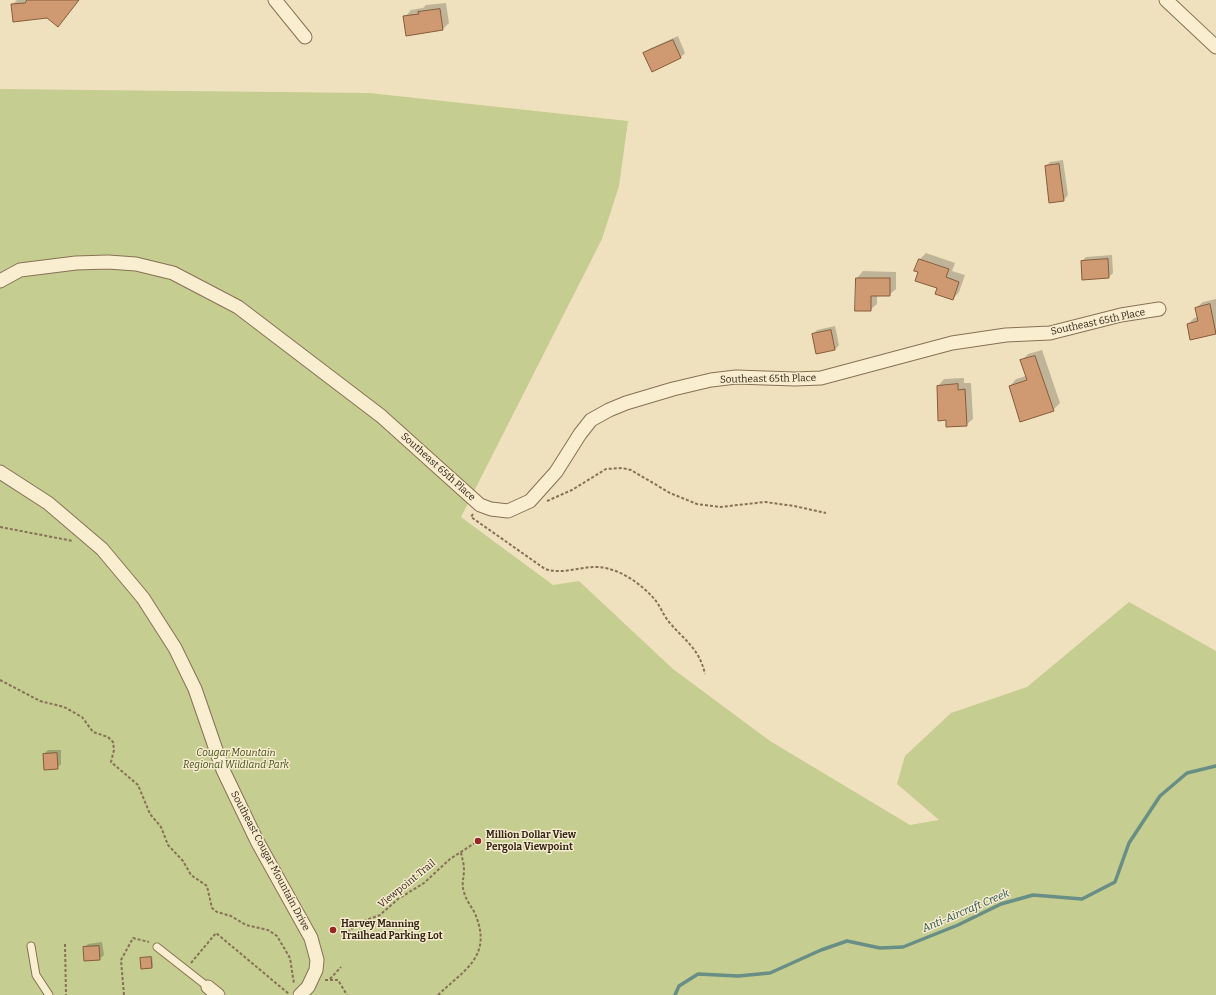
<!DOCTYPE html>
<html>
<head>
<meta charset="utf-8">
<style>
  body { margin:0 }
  canvas { display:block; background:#efe1bd }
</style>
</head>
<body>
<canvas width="1216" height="995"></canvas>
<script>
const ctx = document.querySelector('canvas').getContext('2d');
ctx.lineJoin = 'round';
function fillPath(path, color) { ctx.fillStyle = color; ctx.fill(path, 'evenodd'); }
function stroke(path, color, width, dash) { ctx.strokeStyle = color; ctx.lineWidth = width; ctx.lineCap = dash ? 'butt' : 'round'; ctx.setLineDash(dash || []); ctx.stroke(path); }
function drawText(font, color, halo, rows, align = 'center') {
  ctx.font = font + ' Bitter,serif'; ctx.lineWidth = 3; ctx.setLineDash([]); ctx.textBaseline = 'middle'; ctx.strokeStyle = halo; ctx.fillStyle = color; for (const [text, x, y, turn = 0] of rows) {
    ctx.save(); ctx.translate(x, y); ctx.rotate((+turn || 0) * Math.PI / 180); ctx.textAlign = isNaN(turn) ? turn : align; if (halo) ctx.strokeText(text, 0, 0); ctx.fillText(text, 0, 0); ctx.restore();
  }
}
fillPath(new Path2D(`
  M0,89L369,93L628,121L619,186L602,239L461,517L553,585L579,581L673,669L770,741L910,825L939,820L897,784L905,756L951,713L1027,687L1129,602L1216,651V995H0Z`), '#c5cd91');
fillPath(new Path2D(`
  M17,0H79L58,25L47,17L12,5Z
  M446,3L449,23L442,30L405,17L411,10L423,8L426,5Z
  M678,36L685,53L681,57L652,70L644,53L649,49Z
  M1063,160L1068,195L1064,200L1046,166L1050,162Z
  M926,253L955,263L952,271L965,275L959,292L953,299L919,272V260Z
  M1112,255L1113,273L1109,277L1082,261L1086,257Z
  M863,271L896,272V289L889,295H877V304L870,310H856L857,278Z
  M1216,299V333L1191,339L1188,324L1194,318L1198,317L1196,308L1203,302Z
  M835,326L839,345L835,350L813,334L817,330Z
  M1042,350L1060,403L1053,410L1010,386L1016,379L1026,376L1021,361L1028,354Z
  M964,378V383H971L973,419L966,425L947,419L939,420L938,386L944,379Z
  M48,750H61V764L57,768L44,754Z
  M102,942L104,955L99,959L84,948L88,944Z
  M152,956L153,966L151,967L141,958Z`), '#0003');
stroke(new Path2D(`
  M675,995L679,986L698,974L738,976L770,973L821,950L847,941L880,948L903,947L958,925L1001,904L1033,895L1082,899L1115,882L1129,843L1160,796L1187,773L1216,766`), '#688e85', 3.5);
const building = new Path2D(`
  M27,0H79L58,27L47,18L13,22L11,4L25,3Z
  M440,9L443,30L406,36L403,16L419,14L418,12Z
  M673,40L681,58L652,72L643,53Z
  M1059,164L1064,201L1049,203L1045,166Z
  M919,259L949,269L946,277L959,282L953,300L935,294L937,288L915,281L918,272L914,271Z
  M1108,259L1109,278L1082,280L1081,261Z
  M856,278H890V296H871V311H855Z
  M1210,304L1216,334L1190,340L1187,324L1198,321L1195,308Z
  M831,330L835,350L816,354L812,334Z
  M1035,356L1054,411L1020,422L1009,386L1027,380L1020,360Z
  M958,384V390L965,389L967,426L946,427V420L938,421L937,386Z
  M57,753L58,769L44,770L43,754Z
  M99,946L100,960L84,961L83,947Z
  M151,957L152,968L141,969L140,958Z`);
fillPath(building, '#cf9a72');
stroke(building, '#875b3b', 1);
const service = new Path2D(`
  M31,946L36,975L49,995
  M157,947L208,987`);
const minor = new Path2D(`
  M275,0L305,37
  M1166,0L1216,47
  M0,281L20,270L76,263L108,262L136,264L173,273L238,307L381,416L480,505L491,509L508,511L530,501L556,472L580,434L591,420L609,410L626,403L673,389L711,380L736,377L795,379L821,378L952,343L1006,335L1050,333L1121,315L1159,309
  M0,472L48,503L102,549L143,598L175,648L195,689L223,770L257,841L311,938L317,960L316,970L308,987L300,995
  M208,987L218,995`);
stroke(service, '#877156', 9);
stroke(minor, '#877156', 15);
stroke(new Path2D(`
  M547,501L572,490L606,469L622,468L631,470L670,493L697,504L720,507L765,502L794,506L826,513
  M473,514L471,517L545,569C564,575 580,566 599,567C621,569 643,585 656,601C661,608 664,616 669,622C685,641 699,648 705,674
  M0,527L73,541
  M0,680L40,701L64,707L82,717L93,732L108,737L113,742L114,750L111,762L138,785L150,814L161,827L168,845L183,861L191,875L207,886L212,908L217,912L231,916L246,925L268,930L277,936L290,958L294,984
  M344,936L358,923L380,915L398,899L424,883L450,859L478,841
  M65,944L66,995
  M191,963L216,933L289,994
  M330,979L341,967
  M325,980H338L347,995
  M124,995L121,960L133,938L149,942
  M438,995C464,970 492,957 476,916C473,908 466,901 464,892C461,884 464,878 464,870C464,864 462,858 461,852`), '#877156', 2, [3, 2]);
stroke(service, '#faeed0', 7);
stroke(minor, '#faeed0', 13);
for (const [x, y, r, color] of [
  [478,841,4,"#982624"],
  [333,930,4,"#982624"]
]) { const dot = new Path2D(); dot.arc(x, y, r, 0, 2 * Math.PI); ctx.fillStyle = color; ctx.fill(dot); stroke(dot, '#f6ebcd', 1.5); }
drawText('10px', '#36291b', '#f6ebcd', [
  ["Southeast 65th Place",1098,322,-12],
  ["Southeast 65th Place",768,379,-1],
  ["Southeast 65th Place",438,467,42],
  ["Southeast Cougar Mountain Drive",270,861,62],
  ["Viewpoint Trail",407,884,-39]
]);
drawText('italic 10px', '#465321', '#f6ebcd', [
  ["Cougar Mountain",236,753],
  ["Regional Wildland Park",236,765]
]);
drawText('bold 10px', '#36291b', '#f6ebcd', [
  ["Million Dollar View",486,835],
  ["Pergola Viewpoint",486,847],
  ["Harvey Manning",341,924],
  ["Trailhead Parking Lot",341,936]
], 'left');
drawText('italic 11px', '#2a5655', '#f6ebcd', [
  ["Anti-Aircraft Creek",966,911,-23]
]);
</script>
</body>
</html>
